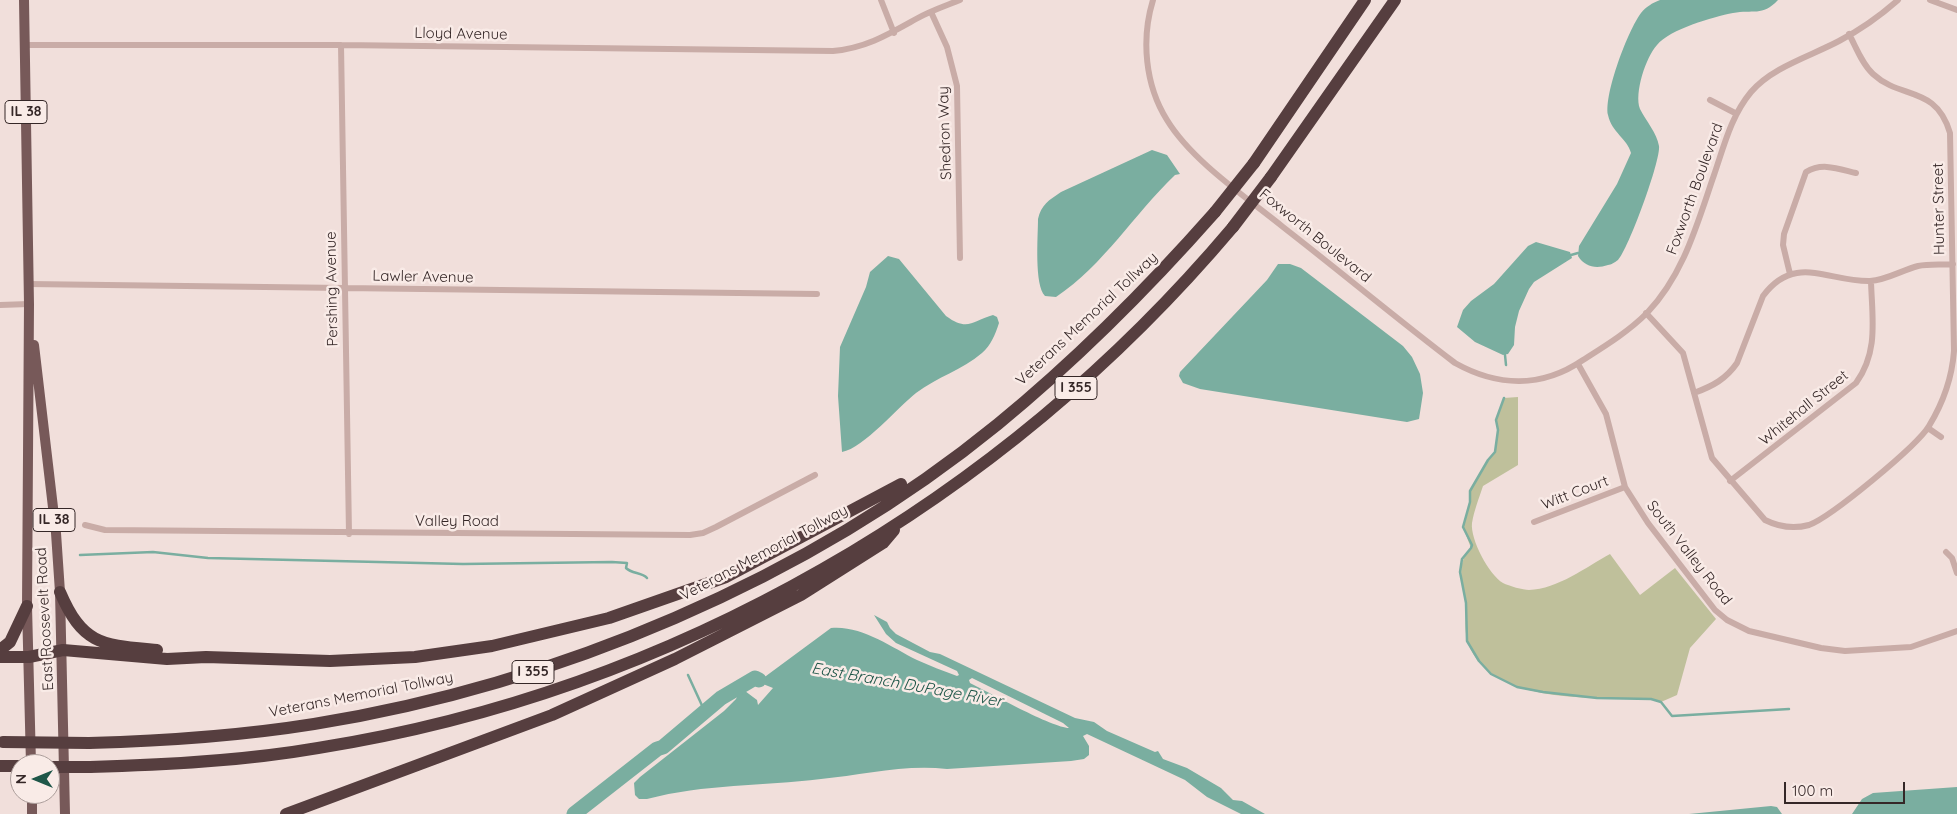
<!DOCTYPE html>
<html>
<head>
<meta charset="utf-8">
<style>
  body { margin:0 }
  #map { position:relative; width:1957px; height:814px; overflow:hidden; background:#f1dfdb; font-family:Quicksand,sans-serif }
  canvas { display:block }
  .north { position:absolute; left:10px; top:754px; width:50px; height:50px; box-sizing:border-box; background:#f9ebe7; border:1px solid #ab9d9a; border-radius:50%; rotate:270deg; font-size:14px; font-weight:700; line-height:20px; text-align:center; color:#352727 }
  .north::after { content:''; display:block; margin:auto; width:18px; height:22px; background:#1e5648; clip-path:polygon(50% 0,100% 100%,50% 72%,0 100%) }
  .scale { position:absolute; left:1784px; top:782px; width:121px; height:22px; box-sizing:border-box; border:2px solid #352727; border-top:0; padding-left:6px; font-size:15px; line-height:18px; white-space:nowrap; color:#352727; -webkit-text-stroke:4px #f9ebe7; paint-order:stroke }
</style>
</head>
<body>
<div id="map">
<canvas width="1957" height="814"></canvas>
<div class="north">N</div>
<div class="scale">100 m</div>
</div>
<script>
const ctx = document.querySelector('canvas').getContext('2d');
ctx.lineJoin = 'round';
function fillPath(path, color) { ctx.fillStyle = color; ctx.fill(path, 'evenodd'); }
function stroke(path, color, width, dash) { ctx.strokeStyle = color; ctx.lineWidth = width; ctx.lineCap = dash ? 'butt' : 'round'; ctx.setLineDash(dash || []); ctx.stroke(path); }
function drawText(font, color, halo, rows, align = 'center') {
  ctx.font = font + ' Quicksand,sans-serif'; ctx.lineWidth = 5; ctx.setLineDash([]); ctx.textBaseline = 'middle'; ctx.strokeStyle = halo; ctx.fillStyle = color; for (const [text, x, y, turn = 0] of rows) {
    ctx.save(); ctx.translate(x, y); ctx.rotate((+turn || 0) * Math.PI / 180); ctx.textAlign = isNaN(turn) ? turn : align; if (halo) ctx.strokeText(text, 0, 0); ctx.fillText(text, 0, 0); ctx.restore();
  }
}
fillPath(new Path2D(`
  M1518,397V465L1483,486C1479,498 1474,511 1472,523C1470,539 1489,575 1503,583C1509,586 1523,590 1529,590C1558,589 1586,567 1610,554L1640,595L1675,568L1716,619L1690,648L1677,695L1661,702L1651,699C1597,697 1491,706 1468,643C1464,632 1466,617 1466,605C1465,582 1453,568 1471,548L1463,527L1470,502V491L1488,460L1495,452L1498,430L1496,420L1504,398Z`), '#bfc09b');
fillPath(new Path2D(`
  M1660,0H1778C1762,17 1753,9 1733,13C1713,17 1670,29 1657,45C1646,57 1634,93 1640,109C1646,121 1657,133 1659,146C1661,160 1628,250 1618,260C1615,262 1611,265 1608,265C1596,269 1585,267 1578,256L1579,246L1617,184L1631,153C1627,138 1612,133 1608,115C1604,94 1628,30 1641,13C1646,7 1652,3 1660,0Z
  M1152,150L1167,155L1180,174L1175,175C1134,214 1104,265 1056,297L1045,296C1034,285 1038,236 1038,219C1041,205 1049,200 1061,192Z
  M1536,242L1570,252L1572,258L1534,282L1529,289L1519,311L1515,327L1514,345L1508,354L1503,355L1475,342L1457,327L1463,310L1471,301L1494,284L1528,246Z
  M888,256L899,259L946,316C968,332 972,321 993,315L997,317L999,323C995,335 991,345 982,353C962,370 937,377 916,393C898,407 864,448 842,452L838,396L840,347L866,287L870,272Z
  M1278,264H1290L1301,268L1403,346L1412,357L1420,374L1423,393L1419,419L1407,422L1394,420L1200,389L1183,383L1179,376L1180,372L1267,280Z
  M874,615L887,622L890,628L896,634L930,652L940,654L1075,718L1094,722L1107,731L1155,752L1158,751L1163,759L1187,768L1221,788L1233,800L1242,801L1265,814H1241L1207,797L1185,780L1087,734L1083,736L1089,746V755L1084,759L1071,761L947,769C905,764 862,775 821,779C763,786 704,784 647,799H639L635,795L634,783L640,777L724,711L736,699L745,678L757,680L766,676L831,628C861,625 891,647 917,660C930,666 944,671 957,676L959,675L957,671L896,643L886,634ZM972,678L1063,723L1069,728C1053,728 988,692 970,683L969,680ZM763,684L773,688L758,705L757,700L745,691L752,685Z
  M1957,787V814H1852L1862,799L1873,793Z
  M1771,806L1777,807L1782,814H1689Z`), '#7aaea0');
stroke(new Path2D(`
  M1571,255L1578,253
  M1505,355L1506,365
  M1504,398L1496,420L1498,430L1495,452L1488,460L1470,491V502L1463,527L1472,545L1471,548L1462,559L1460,572L1466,603L1467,641L1479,661L1491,674L1517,687L1543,692L1597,698L1651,699L1661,702L1672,716L1789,709
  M80,555L153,552L208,558L463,564L612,562L627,563L626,568C632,574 642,572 647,578
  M688,675L705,712`), '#7aaea0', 2.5);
stroke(new Path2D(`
  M574,814L657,749L663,747L721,698L755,678L759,680`), '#7aaea0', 15);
stroke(new Path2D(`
  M881,0L894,33
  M1153,0C1141,39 1145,85 1167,120C1192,161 1246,197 1283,227C1341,272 1397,319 1455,363C1498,387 1542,388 1583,360C1605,346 1628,332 1647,313C1684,274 1697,224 1714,175C1724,146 1731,116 1751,92C1772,67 1811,56 1839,41C1860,30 1880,16 1898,0
  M1930,0L1957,10
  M931,12L947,47L957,86L960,258
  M25,45H341L833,51C866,48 889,34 916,19C930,11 945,6 960,0
  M341,45L349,534
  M1710,100L1735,113
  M1790,274L1783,245L1784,234L1806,172C1822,162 1839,169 1856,173
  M28,284L817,294
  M0,305L29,304
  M1646,313L1683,353L1712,458L1765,520C1779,527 1794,529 1809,525C1831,517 1917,446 1929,426C1943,403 1952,378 1954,351L1950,133C1936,85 1901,100 1873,74C1862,64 1856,47 1849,34
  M1578,364L1606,414L1625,487L1648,523L1715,610L1727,620L1749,631L1821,648L1845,651L1911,647L1957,631
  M1694,393C1713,386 1726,379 1737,363L1763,296C1795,253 1828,282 1870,281C1887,280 1902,270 1918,266C1929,264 1941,265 1953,264
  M1928,428L1941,437
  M1730,481L1856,383C1879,351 1872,318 1871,281
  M1534,522L1625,487
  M85,525L105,530L690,535L703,533L716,527L815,475
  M1946,552L1952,558L1957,573`), '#c9aca7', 6);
stroke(new Path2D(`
  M24,0L29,304L27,606L31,764
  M34,345L56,533L60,592L65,814
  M32,794V814`), '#775959', 10);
stroke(new Path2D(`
  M1254,163L1365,0
  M1271,177L1395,0
  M60,592C83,646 103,645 157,650
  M0,650L10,642L27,606
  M0,657H29L63,650L167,659L206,657L330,661L415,657L492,646L609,618L726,577L901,484
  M89,743C164,741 239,736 314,724C556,685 807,580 998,424C1076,360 1148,288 1215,212
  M0,766H20
  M90,767C166,765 243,761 318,748C675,691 1001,502 1233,227
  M286,814L552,715L675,659L801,595L883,543L894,530`), '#563e3f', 12);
stroke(new Path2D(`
  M1215,212L1254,163
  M1233,227L1271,177
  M3,742L89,743
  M50,767H90`), '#563e3f', 12);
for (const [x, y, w] of [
  [26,112,42],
  [1076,388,42],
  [54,520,42],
  [533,672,42]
]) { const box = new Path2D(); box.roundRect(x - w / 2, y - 11.5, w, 23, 4); ctx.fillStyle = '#f9ebe7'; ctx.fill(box); stroke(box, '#352727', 1); }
drawText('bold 14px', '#352727', null, [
  ["IL 38",26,112],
  ["I 355",1076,388],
  ["IL 38",54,520],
  ["I 355",533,672]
]);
drawText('15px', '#352727', '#f9ebe7', [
  ["Lloyd Avenue",461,34,1],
  ["Shedron Way",945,133,-92],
  ["Foxworth Boulevard",1695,189,-70],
  ["Hunter Street",1939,209,-91],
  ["Foxworth Boulevard",1315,236,39],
  ["Lawler Avenue",423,277,1],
  ["Pershing Avenue",332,289,-91],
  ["Veterans Memorial Tollway",1087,319,-43],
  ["Whitehall Street",1804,408,-39],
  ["Witt Court",1575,493,-21],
  ["Valley Road",457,521],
  ["Veterans Memorial Tollway",764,553,-28],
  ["South Valley Road",1689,553,52],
  ["East Roosevelt Road",45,619,-93],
  ["Veterans Memorial Tollway",361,695,-11]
]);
drawText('italic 16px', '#1e5648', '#f9ebe7', [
  ["East Branch DuPage River",907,685,10]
]);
</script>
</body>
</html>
